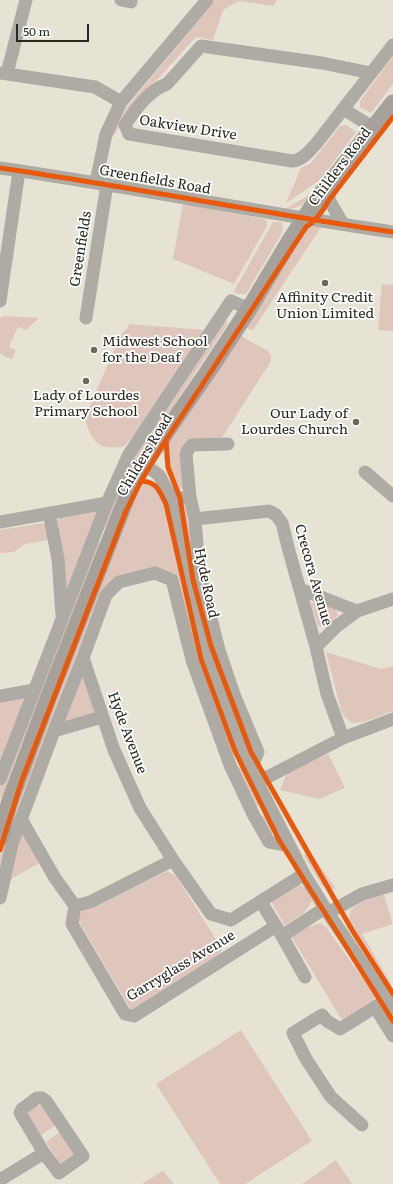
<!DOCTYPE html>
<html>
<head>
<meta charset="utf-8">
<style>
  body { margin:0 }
  #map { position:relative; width:393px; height:1184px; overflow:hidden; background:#e6e3d5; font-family:Literata,serif }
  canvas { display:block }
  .scale { position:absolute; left:16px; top:24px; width:73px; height:18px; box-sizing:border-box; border:2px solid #28271e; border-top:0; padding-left:5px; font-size:12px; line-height:14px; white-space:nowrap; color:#28271e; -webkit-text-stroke:3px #fff; paint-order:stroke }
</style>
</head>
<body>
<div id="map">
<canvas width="393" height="1184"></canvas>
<div class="scale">50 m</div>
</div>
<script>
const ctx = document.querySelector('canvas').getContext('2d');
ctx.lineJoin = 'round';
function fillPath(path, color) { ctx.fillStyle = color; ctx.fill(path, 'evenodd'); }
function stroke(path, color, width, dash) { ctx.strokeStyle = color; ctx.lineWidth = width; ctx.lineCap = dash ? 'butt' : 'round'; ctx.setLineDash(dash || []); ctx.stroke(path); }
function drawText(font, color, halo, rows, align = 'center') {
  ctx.font = font + ' Literata,serif'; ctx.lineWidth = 3.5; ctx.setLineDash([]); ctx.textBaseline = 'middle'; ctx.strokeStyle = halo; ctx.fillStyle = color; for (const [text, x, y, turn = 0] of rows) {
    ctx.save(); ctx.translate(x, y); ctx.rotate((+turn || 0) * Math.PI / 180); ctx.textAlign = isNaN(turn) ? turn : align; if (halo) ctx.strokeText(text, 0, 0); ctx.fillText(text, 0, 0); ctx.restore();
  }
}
fillPath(new Path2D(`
  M215,0H277L274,6L239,1L223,10L213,40L196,37L134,105L112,138H109L127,107Z
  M393,56V84L371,113L360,107V101Z
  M346,125L356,132L320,180L286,203L301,168L311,163L340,126Z
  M317,189C306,201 302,209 285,209L304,198Z
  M183,203L264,219L267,222V226L234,284L173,259Z
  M273,222H281L283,228L282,233L246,294H237L234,291Z
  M309,226L321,227L253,330L243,327L298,238Z
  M382,284L393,285V331L378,330Z
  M4,316L39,318L26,330L18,327L9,347L16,350L12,359L6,357L0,353V318Z
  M224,318L227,321V325L124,481L107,527L102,526L130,459Z
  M129,324L206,330L137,432L123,447C118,447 112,448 107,447C93,446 87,428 85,417L121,334L127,329Z
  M241,336L268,351L271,356V361L220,441L187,442L180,452L185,488L177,490L166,472L163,449Z
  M149,482L155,486L165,502L198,653L195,654L175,580L115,579L0,883V857L23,784L135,494L143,483Z
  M185,502L187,505L214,644L211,646L193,580L181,506Z
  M93,510L98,512L65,595L57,521L59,517Z
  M42,523L45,525L48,540L25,544L14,552L0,553V530Z
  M98,541L100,543L5,797L2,799L0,798V788L67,613Z
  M315,600L336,607L338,615L327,628L318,626L311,604Z
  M326,652L381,669L393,666V711L364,722L352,723L342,714Z
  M200,662L235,754L230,756L196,664Z
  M83,672L95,709L92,715L64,725L61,720Z
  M23,697L26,698L0,762V700Z
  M328,754L345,788L319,799L280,790L287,773Z
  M239,767L242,768L259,804L255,809L237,770Z
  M265,815L272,825V834L268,833L262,816Z
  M20,831L43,861L6,882Z
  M309,850L336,889L323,887L304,856Z
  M167,871L176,876L222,949L220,954L136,1010L130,1008L78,920L81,912Z
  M299,884L307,889L312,901L304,913L285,926L271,901Z
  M372,893L384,895L393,924L362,934L393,987L380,976L348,924L350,911Z
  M320,923L326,927L376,997L373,1001L342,1020L291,936L298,931Z
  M241,1030L312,1141L245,1184H220L156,1084Z
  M35,1106H41L56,1125L41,1135L27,1117L29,1111Z
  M61,1131L75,1153C73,1158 65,1163 60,1163L58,1161L46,1142Z
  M336,1160L352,1184H302Z
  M163,1171L174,1184H142Z`), '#dfc6bc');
stroke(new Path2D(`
  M121,0L131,2
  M0,73L95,87L121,102L207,0
  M7,73L26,0
  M371,73L322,63L201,46L167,84C149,90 135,110 125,125L129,134L292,161C303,160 309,151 316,144L393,45
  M343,109L374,128
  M0,168C131,187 262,213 393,232
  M96,182L106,134L121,102
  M329,185V200L343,224
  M0,301L19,171
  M86,318L107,184
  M144,464L159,475L172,499L206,654L245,758L304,874L328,913L393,1008
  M365,472L393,496
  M190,497L186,454L188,450L192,445L228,444
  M172,499L190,497L195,519L269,511L276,515L282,523L289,551L316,647L327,694L343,738
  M49,513L58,559L62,615
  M195,519L199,571L219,650L235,697L258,752L251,769
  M0,522L107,503
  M300,589L357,611
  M316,647L337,626L357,611L393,599
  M0,696L34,690
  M54,731L83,658
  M0,779L107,503L129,454L231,301L249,309
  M258,782L343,738L393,719
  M21,819L55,878L75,906L90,902L173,860
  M289,846L269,842L253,814L230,765L192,660L172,580L155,573L119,582L106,595L83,658L114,750L140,808L173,860L211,914L231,920L304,874
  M0,898L12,844L54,731L102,717
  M261,902L282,936L305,977
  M75,906L72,924L125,1014L134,1016L276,926
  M328,913L362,894L393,885
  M282,936L325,908
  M382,1003L375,1007L393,1036
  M37,1098H42L46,1101L83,1156L59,1173L44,1153L20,1113L22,1109Z
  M362,1125L331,1097L306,1059L293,1033L322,1015L327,1021L340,1029L375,1007
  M0,1180L44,1153`), '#aeaba5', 13);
stroke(new Path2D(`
  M0,838L9,804L49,696L130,489L144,464L209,370L249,309L289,242L318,198L393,103`), '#a6a29b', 17);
stroke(new Path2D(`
  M0,168C131,187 262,213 393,232
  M166,440L168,467L180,498L193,580L211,646L251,752L352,930L393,994
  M141,481C158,482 159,491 166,504L201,659L235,751L279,840L393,1021
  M0,850L22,780L126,511L141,481L162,446L306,227C316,221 323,211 329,200L393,117`), '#e8590c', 5);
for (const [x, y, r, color] of [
  [325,283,4,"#6a695e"],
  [94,350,4,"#6a695e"],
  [86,381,4,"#6a695e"],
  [356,422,4,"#6a695e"]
]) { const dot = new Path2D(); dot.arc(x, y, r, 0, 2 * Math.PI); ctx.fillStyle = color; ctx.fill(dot); stroke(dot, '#fff', 1.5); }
drawText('14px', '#28271e', '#fff', [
  ["Oakview Drive",188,128,9],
  ["Childers Road",340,167,-53],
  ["Greenfields Road",155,180,10],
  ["Greenfields",81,249,-81],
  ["Childers Road",145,455,-59],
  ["Crecora Avenue",313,575,74],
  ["Hyde Road",206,583,78],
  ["Hyde Avenue",127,733,69],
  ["Garryglass Avenue",181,966,-31]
]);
drawText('14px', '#28271e', '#fff', [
  ["Affinity Credit",325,298],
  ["Union Limited",325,314],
  ["Midwest School",102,342,"left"],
  ["for the Deaf",102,358,"left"],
  ["Lady of Lourdes",86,396],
  ["Primary School",86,412],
  ["Our Lady of",348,414,"right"],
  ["Lourdes Church",348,430,"right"]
]);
</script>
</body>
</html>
